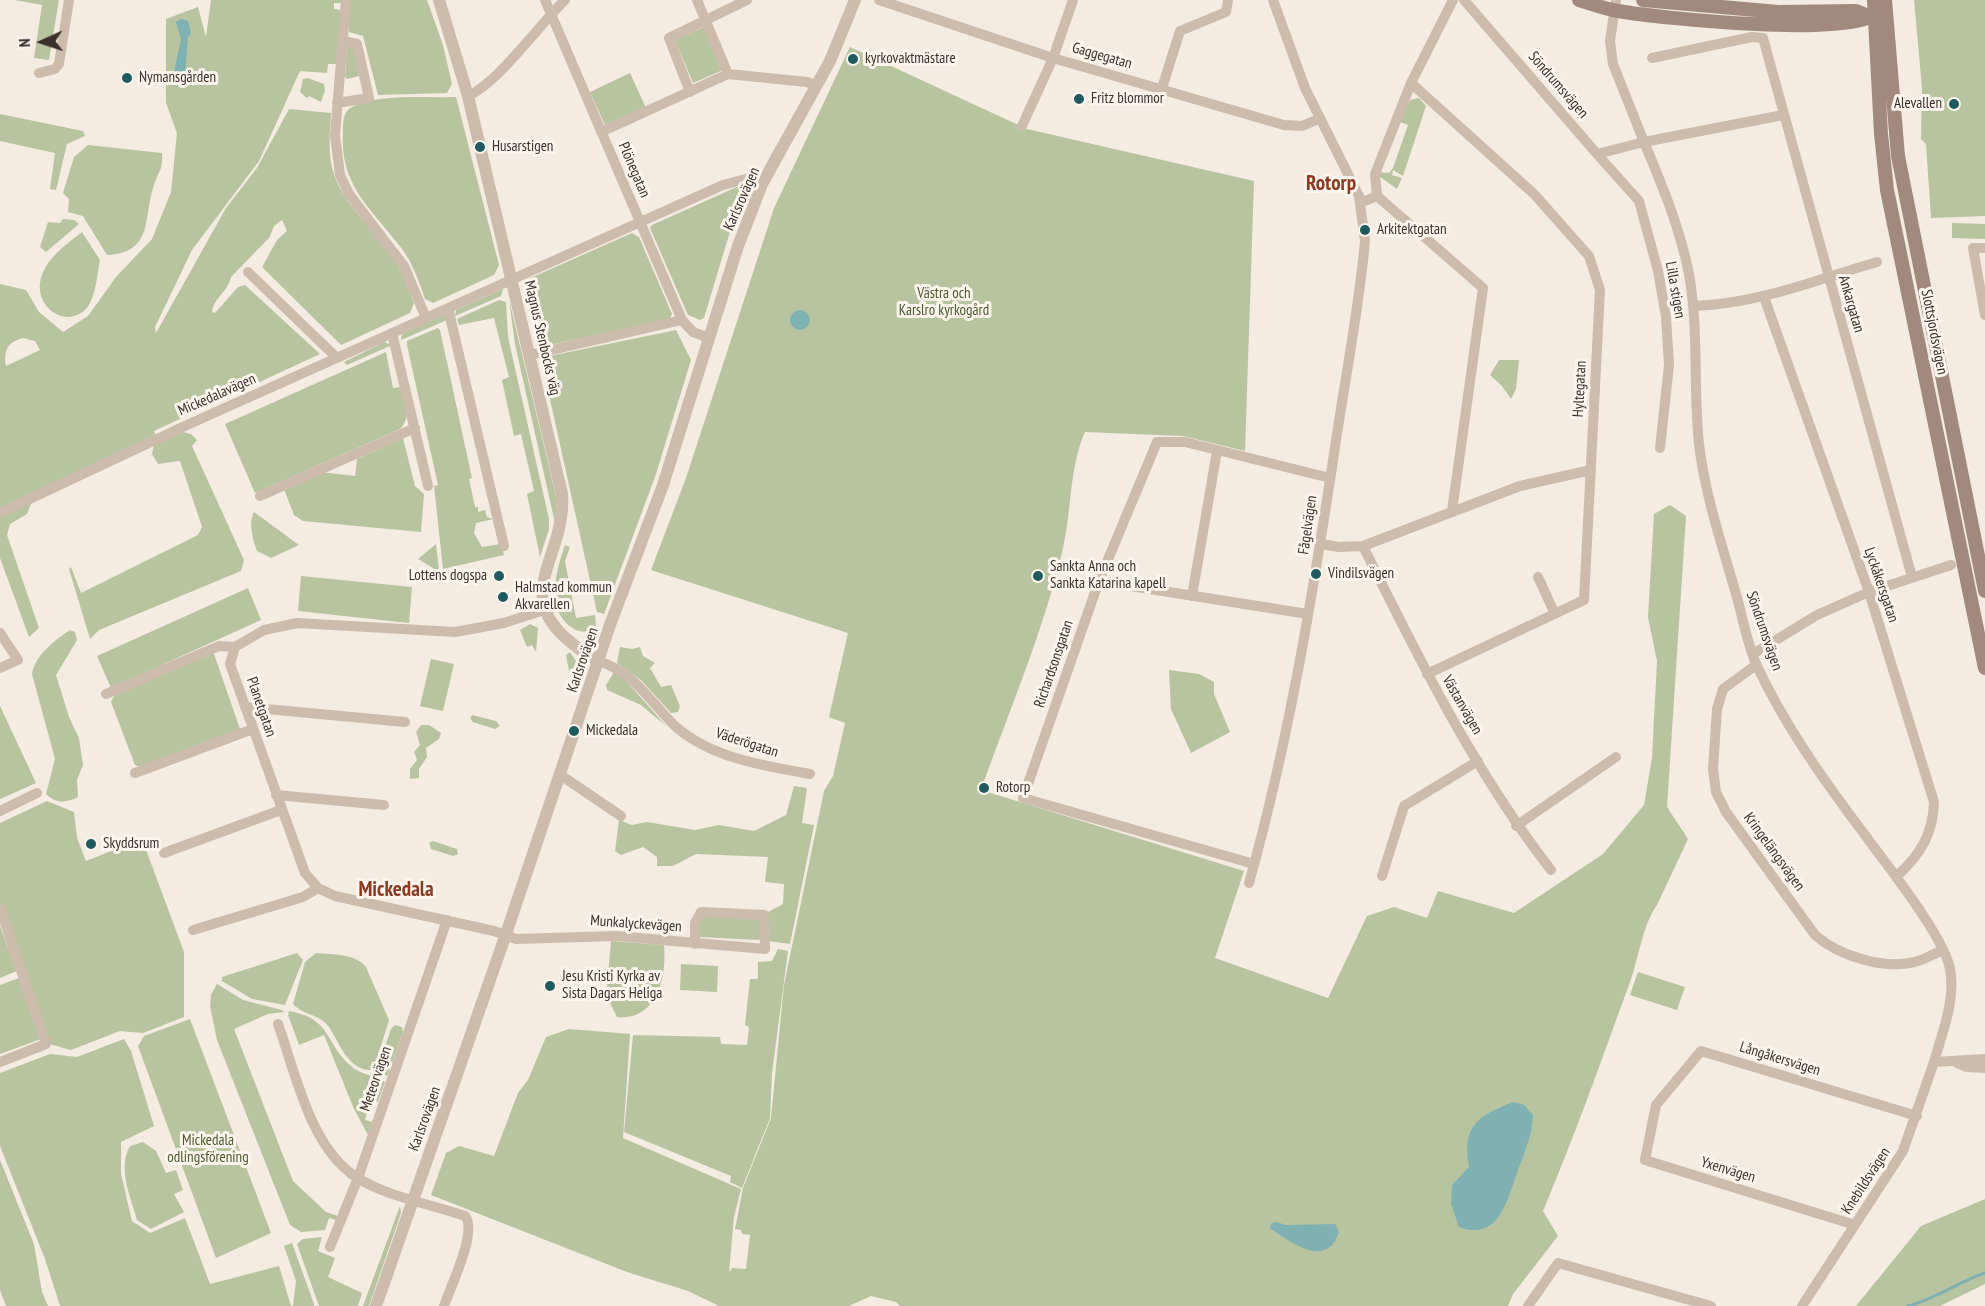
<!DOCTYPE html>
<html>
<head>
<meta charset="utf-8">
<style>
  body { margin:0 }
  #map { position:relative; width:1985px; height:1306px; overflow:hidden; background:#f4ebe1; font-family:"PT Sans Narrow",sans-serif }
  canvas { display:block }
  .north { position:absolute; left:12px; top:12px; width:60px; height:60px; -webkit-text-stroke:4px #fbf5ee; paint-order:stroke; rotate:267deg; font-size:16px; font-weight:700; line-height:24px; text-align:center; color:#3b302b }
  .north::after { content:''; display:block; margin:auto; width:21px; height:27px; background:#3b302b; clip-path:polygon(50% 0,100% 100%,50% 72%,0 100%) }
</style>
</head>
<body>
<div id="map">
<canvas width="1985" height="1306"></canvas>
<div class="north">N</div>
</div>
<script>
const ctx = document.querySelector('canvas').getContext('2d');
ctx.lineJoin = 'round';
function fillPath(path, color) { ctx.fillStyle = color; ctx.fill(path, 'evenodd'); }
function stroke(path, color, width, dash) { ctx.strokeStyle = color; ctx.lineWidth = width; ctx.lineCap = dash ? 'butt' : 'round'; ctx.setLineDash(dash || []); ctx.stroke(path); }
function drawText(font, color, halo, rows, align = 'center') {
  ctx.font = font + ' "PT Sans Narrow",sans-serif'; ctx.lineWidth = 6; ctx.setLineDash([]); ctx.textBaseline = 'middle'; ctx.strokeStyle = halo; ctx.fillStyle = color; for (const [text, x, y, turn = 0] of rows) {
    ctx.save(); ctx.translate(x, y); ctx.rotate((+turn || 0) * Math.PI / 180); ctx.textAlign = isNaN(turn) ? turn : align; if (halo) ctx.strokeText(text, 0, 0); ctx.fillText(text, 0, 0); ctx.restore();
  }
}
fillPath(new Path2D(`
  M15,0H59L49,60L34,58L42,5Z
  M211,0H345L343,3H334V9L342,10L336,64H328L327,73L300,71L259,161L192,250L155,327L156,333L226,208L257,168L289,109L331,113C330,134 327,157 335,177C346,206 370,225 387,249C400,265 407,284 414,303L410,313L341,345L262,267L277,240L287,231L282,220L274,226L269,238L231,277C228,292 214,297 212,312L215,313L238,287L245,285L320,354L154,431L156,436L0,509V284L26,290L39,312L63,332L88,316L116,277L152,239L171,192L177,133L166,103V19L198,7L206,37ZM23,338L35,341L40,350L6,366C3,350 8,342 23,338Z
  M349,0H427L443,45L452,84L447,93L378,95L363,36L349,32Z
  M1914,0H1985V216L1931,218L1926,144L1921,139L1922,88Z
  M704,27L723,70L693,83L675,40Z
  M354,46L359,76L347,79L345,77L347,47Z
  M850,47L1027,129L1254,181L1245,451L1183,436L1085,432C1069,468 1072,510 1063,548C1044,630 1009,711 981,790L1244,871L1215,958L1328,998L1367,916L1394,907L1427,918L1438,891L1514,913L1603,854L1644,805L1652,758L1657,661L1648,617L1654,514L1670,505L1686,516L1667,807L1688,839L1657,905C1642,926 1639,958 1630,982C1602,1059 1575,1135 1543,1211L1558,1236L1513,1294L1508,1306H900L896,1302L871,1296L849,1306H719L688,1291L627,1272L431,1195L446,1153L459,1146L494,1156L518,1093L528,1080L546,1037L569,1029L630,1034L623,1138L741,1189L734,1217L729,1272L732,1268L746,1269L750,1235L742,1234L741,1230L735,1229L743,1188L771,1118L784,985L824,791L833,776L845,723L829,717L848,633L651,570L686,478L774,208Z
  M630,73L646,108L605,125L590,92Z
  M308,78L324,84L325,90L321,102L309,96L307,98L300,92L303,79Z
  M456,97L499,265L494,275L433,303L425,299C419,281 413,264 402,249C372,209 339,186 343,131C343,122 343,111 352,107C378,93 427,98 456,97Z
  M1419,98L1426,106L1403,176L1393,170L1392,175L1402,178L1397,189L1379,176V172L1389,173L1393,168L1408,125L1398,121L1410,100Z
  M0,114L83,131L85,136L67,144L56,190L50,189L55,153L0,141Z
  M88,145L162,153C163,170 159,170 154,185C143,217 154,253 107,255L83,216L68,212L69,199L63,193L74,157Z
  M739,186L741,195L704,318L700,320L688,315L650,228L652,225Z
  M63,219L74,220L79,224L46,252L40,247L48,222L60,223Z
  M1952,223L1985,224V239L1952,238Z
  M82,232L100,260C97,274 96,298 86,309C63,331 31,303 42,275C49,256 67,244 82,232Z
  M632,233L639,237L672,314L669,320L545,346L538,342L524,285L526,280Z
  M503,289L501,296L455,316L456,310Z
  M499,300L506,302L508,337L549,519V529L540,557L527,494L534,491L521,434L514,436L502,380L509,377L494,318L459,325L457,319Z
  M509,300L557,500L555,523L515,344Z
  M446,314L447,320L401,340L402,334Z
  M438,328L440,330L472,478L469,479L475,507H478V512L485,510L487,517L493,519L476,523L474,533L482,547L501,544L504,555L443,569L434,486L438,485L407,345V341Z
  M676,330L691,360L655,477L604,614L597,612L542,363L545,357Z
  M384,342L392,345L347,365L344,362Z
  M386,352L393,388L402,387C404,402 412,418 400,429L255,493L225,424Z
  M1499,360H1519L1516,389L1511,399L1502,386L1490,375Z
  M183,432L191,434L197,440L192,446L244,560L241,571L99,630L90,639L69,569L71,567L81,593L198,535L202,527L180,461L158,464L152,454L154,445Z
  M403,438L415,486L424,494L421,532L303,521L294,515L284,489L321,472L355,476L357,459Z
  M28,504H31L27,514L10,524L7,535L39,628L29,637L0,558V516Z
  M254,512L299,545L271,558L257,551C253,540 248,523 254,512Z
  M436,544L439,570L438,571L418,559Z
  M565,545L570,547L565,561L576,618L595,615L596,627C589,633 582,633 574,629C544,611 556,571 565,545Z
  M301,576L412,587L409,623L298,611Z
  M248,588L261,620L111,688L97,656Z
  M530,624L538,628L536,652L532,645L527,647L520,630Z
  M70,630L75,632L77,640L56,675L69,717L79,738L83,765L77,780L78,797C66,803 56,804 46,794L55,759L32,674C35,655 55,640 70,630Z
  M620,647L632,649L640,647L643,656L655,663L650,668L661,687L671,685L680,706L678,712L671,713L641,680L617,663Z
  M213,651L240,729L140,767L135,765L111,702L114,696Z
  M570,652L578,664L582,680L570,676L566,655Z
  M431,659L454,664L443,711L420,706Z
  M1169,670L1199,674L1214,682V694L1230,732L1191,753L1171,709Z
  M614,672L621,675L666,726L641,705L607,690L606,685Z
  M0,706L36,783L0,799Z
  M472,715L496,721L500,726L495,729L473,722L470,718Z
  M421,725H429L441,733L439,739L426,748L427,757L419,769V778L410,779V769L417,760L414,752L420,745L416,732Z
  M794,786L807,788L802,823L814,825L790,944L768,941V912L783,904L784,884L765,882L768,857L696,854L673,866H657V857L643,847L621,855L615,851L619,820L632,825L647,822L695,830L719,825L754,831L786,815Z
  M47,801L74,812L77,838L86,861L142,839L184,952V1017L143,1033L120,1031L71,1050L49,1044L0,905V823Z
  M433,841L457,849L458,854L453,856L431,849L429,843Z
  M699,916L760,918L761,937L759,940L699,937Z
  M0,926L17,971L0,978Z
  M611,941L664,945C667,977 657,1021 617,1017L609,1001L607,987Z
  M778,949L788,951L772,1073L770,1118L742,1188L730,1182L731,1176L624,1132L633,1035L720,1037L721,1044L747,1045L749,1027L745,1025L750,979H758V962L772,961Z
  M297,953L303,960L285,1005L252,999L222,981V977Z
  M316,953C333,955 355,953 366,967L389,1020L375,1066L370,1070C348,1070 339,1042 329,1027C320,1014 302,1015 293,1004L305,962Z
  M681,964L718,966L717,992L680,990Z
  M1638,972L1685,987L1677,1010L1630,995Z
  M19,978L41,1039L0,1054V985Z
  M217,984L243,1000L282,1010L284,1012L268,1014L234,1029L293,1181L326,1212L338,1216L336,1220L329,1218L325,1230L301,1232L290,1225L217,1040L210,1006L211,995Z
  M289,1011C333,1019 324,1043 351,1066C361,1075 375,1075 385,1082L378,1102L370,1101L365,1120L372,1122L368,1135L354,1109L324,1035L299,1045L288,1015Z
  M190,1019L271,1233L216,1258L138,1046L144,1036Z
  M395,1025L402,1027L403,1032L388,1075L385,1076L377,1070L391,1029Z
  M124,1039L131,1051L154,1126L121,1142V1174L132,1221L150,1233L185,1218L210,1284L279,1266L291,1306H60L45,1259L0,1146V1073L50,1054L77,1057Z
  M143,1142L156,1151L166,1173L176,1170L183,1190L174,1194L184,1212L151,1229L137,1220C131,1197 117,1168 130,1146Z
  M0,1160L34,1244L42,1292L48,1306H6L0,1290Z
  M1985,1199V1284L1940,1306H1856L1921,1226Z
  M400,1206L401,1213L369,1306H363Z
  M322,1237L318,1251L335,1258L328,1277L362,1293L358,1306H319L297,1244L303,1239Z
  M292,1243L314,1304V1306H293L296,1281L284,1246Z`), '#b8c4a0');
fillPath(new Path2D(`
  M181,19L188,21L191,34L188,37L185,75L180,77L174,71L181,40L176,22Z
  M790 320a10 10 0 1 1 20 0a10 10 0 1 1-20 0Z
  M1513,1102L1523,1104L1533,1115C1532,1137 1524,1153 1517,1173C1507,1200 1499,1242 1459,1227L1451,1204L1452,1185L1469,1167C1462,1126 1477,1116 1513,1102Z
  M1277,1222L1285,1225L1335,1224L1339,1232C1327,1270 1290,1242 1270,1228L1272,1223Z`), '#7fb0b2');
stroke(new Path2D(`
  M1908,1306C1935,1299 1958,1282 1985,1273`), '#7fb0b2', 3);
stroke(new Path2D(`
  M346,0L335,135L340,175L349,194L404,266L426,318
  M545,0L682,320L693,332L709,338
  M697,0L728,74
  M879,0L1053,58L1284,125L1302,126L1319,119
  M1464,0L1597,154L1644,142C1662,185 1680,228 1689,274C1699,330 1693,388 1699,444C1705,495 1722,545 1736,594C1743,618 1747,644 1757,666C1785,726 1825,782 1865,835C1886,864 1944,936 1950,969C1956,1000 1942,1033 1934,1062L1985,1059
  M1616,0L1610,41L1613,64L1644,142L1783,115
  M1652,58L1752,37L1763,38L1912,577
  M39,73L55,69L59,64L69,0
  M1411,83L1534,194L1589,256L1600,290L1584,600L1427,674
  M1162,88L1180,31L1226,12L1228,0
  M690,92L669,38L747,0
  M468,96C498,83 539,25 565,0
  M337,103L369,98L357,44L343,41
  M1022,126L1053,58L1073,0
  M601,132L728,74L807,82L817,86
  M1597,154L1639,201L1658,271L1666,317L1669,365L1660,448
  M1377,196L1483,288L1452,511
  M1360,203L1377,196L1375,174L1411,83L1453,0
  M1985,248H1973L1985,315
  M248,272L337,358
  M1764,297L1869,592L1934,802C1933,835 1920,855 1896,877
  M1693,306C1758,304 1815,280 1877,262
  M448,308L504,546
  M392,333L428,486
  M530,355L682,320
  M260,496L415,428
  M0,513L187,425L723,185L749,178L762,184
  M1321,544L1339,547L1363,546L1520,486L1591,470
  M1363,546C1418,657 1474,771 1551,870
  M1538,577L1555,614
  M1099,581L1308,614
  M1192,596L1217,451
  M544,610L504,623L455,632L297,623L264,630L235,647L230,664L305,873L318,888L335,896L494,931L516,939L616,936L765,949L764,915L701,912L695,923V944
  M0,633L18,660L0,668
  M1753,654L1817,615L1869,592L1951,565
  M598,661C635,672 649,701 675,726C711,758 764,766 810,774
  M1756,665L1723,689L1717,709L1713,769L1716,792L1726,812L1815,935C1839,956 1886,971 1918,961C1926,959 1935,953 1943,950
  M106,694L219,646L235,647
  M245,707L405,722
  M135,773L253,729
  M559,774L621,816
  M276,795L384,805
  M0,811L37,793
  M1516,826L1616,757
  M164,853L281,810
  M1254,864L1023,798L1099,581L1157,442H1185L1330,478
  M1382,876L1404,806L1478,761
  M1249,883C1289,740 1313,594 1335,447C1345,379 1359,309 1365,241L1359,196L1305,88L1273,0
  M0,908L46,1044L0,1062
  M193,930L303,897L318,888
  M278,1024C296,1074 310,1147 356,1177C387,1197 431,1204 465,1216C478,1231 450,1288 444,1306
  M1957,1063L1967,1067L1985,1068
  M1855,1225L1645,1160L1656,1105L1701,1051L1917,1116
  M330,1247L358,1178L447,920
  M1528,1306L1558,1263L1711,1306
  M1802,1306L1903,1151L1934,1062`), '#cdbbac', 10);
stroke(new Path2D(`
  M439,0L468,96L562,494C567,554 512,593 568,640C578,648 587,656 598,661
  M376,1306L506,934L610,625L663,485L738,246L762,184L830,61L855,0`), '#cdbbac', 12);
stroke(new Path2D(`
  M1579,0C1592,4 1605,9 1618,11C1657,18 1860,39 1879,11
  M1643,0L1778,12L1856,11L1876,19
  M1874,0L1881,134L1887,190L1985,668
  M1885,0L1898,156L1985,591`), '#a18a7d', 14);
for (const [x, y, r, color] of [
  [853,59,6,"#1f5a5e"],
  [127,78,6,"#1f5a5e"],
  [1079,99,6,"#1f5a5e"],
  [1954,104,6,"#1f5a5e"],
  [480,147,6,"#1f5a5e"],
  [1365,230,6,"#1f5a5e"],
  [1316,574,6,"#1f5a5e"],
  [499,576,6,"#1f5a5e"],
  [1038,576,6,"#1f5a5e"],
  [503,597,6,"#1f5a5e"],
  [574,731,6,"#1f5a5e"],
  [984,788,6,"#1f5a5e"],
  [91,844,6,"#1f5a5e"],
  [550,986,6,"#1f5a5e"]
]) { const dot = new Path2D(); dot.arc(x, y, r, 0, 2 * Math.PI); ctx.fillStyle = color; ctx.fill(dot); stroke(dot, '#fbf5ee', 2); }
drawText('15px', '#3b302b', '#fbf5ee', [
  ["Gaggegatan",1102,56,16],
  ["Söndrumsvägen",1558,85,49],
  ["Plönegatan",634,170,67],
  ["Karlsrovägen",742,199,-66],
  ["Lilla stigen",1675,290,80],
  ["Ankargatan",1851,304,74],
  ["Slottsjordsvägen",1934,332,79],
  ["Magnus Stenbocks väg",542,338,77],
  ["Hyltegatan",1580,389,-87],
  ["Mickedalavägen",217,395,-24],
  ["Fågelvägen",1308,525,-82],
  ["Lyckåkersgatan",1881,585,71],
  ["Söndrumsvägen",1764,631,71],
  ["Karlsrovägen",583,660,-71],
  ["Richardsonsgatan",1054,664,-71],
  ["Västanvägen",1462,705,60],
  ["Planetgatan",261,707,71],
  ["Väderögatan",747,743,18],
  ["Kringelängsvägen",1774,852,54],
  ["Munkalyckevägen",636,924,4],
  ["Långåkersvägen",1780,1059,17],
  ["Meteorvägen",376,1079,-71],
  ["Karlsrovägen",425,1119,-70],
  ["Yxenvägen",1728,1170,17],
  ["Knebildsvägen",1866,1181,-57]
]);
drawText('15px', '#3b302b', '#fbf5ee', [
  ["kyrkovaktmästare",865,59],
  ["Nymansgården",139,78],
  ["Fritz blommor",1091,99],
  ["Alevallen",1942,104,"right"],
  ["Husarstigen",492,147],
  ["Arkitektgatan",1377,230],
  ["Sankta Anna och",1050,567],
  ["Sankta Katarina kapell",1050,584],
  ["Vindilsvägen",1328,574],
  ["Lottens dogspa",487,576,"right"],
  ["Halmstad kommun",515,588],
  ["Akvarellen",515,605],
  ["Mickedala",586,731],
  ["Rotorp",996,788],
  ["Skyddsrum",103,844],
  ["Jesu Kristi Kyrka av",562,977],
  ["Sista Dagars Heliga",562,994]
], 'left');
drawText('15px', '#4a5a2e', '#fbf5ee', [
  ["Västra och",944,294],
  ["Karslro kyrkogård",944,311],
  ["Mickedala",208,1141],
  ["odlingsförening",208,1158]
]);
drawText('bold 21px', '#8c3b22', '#fbf5ee', [
  ["Rotorp",1331,184],
  ["Mickedala",396,890]
]);
</script>
</body>
</html>
